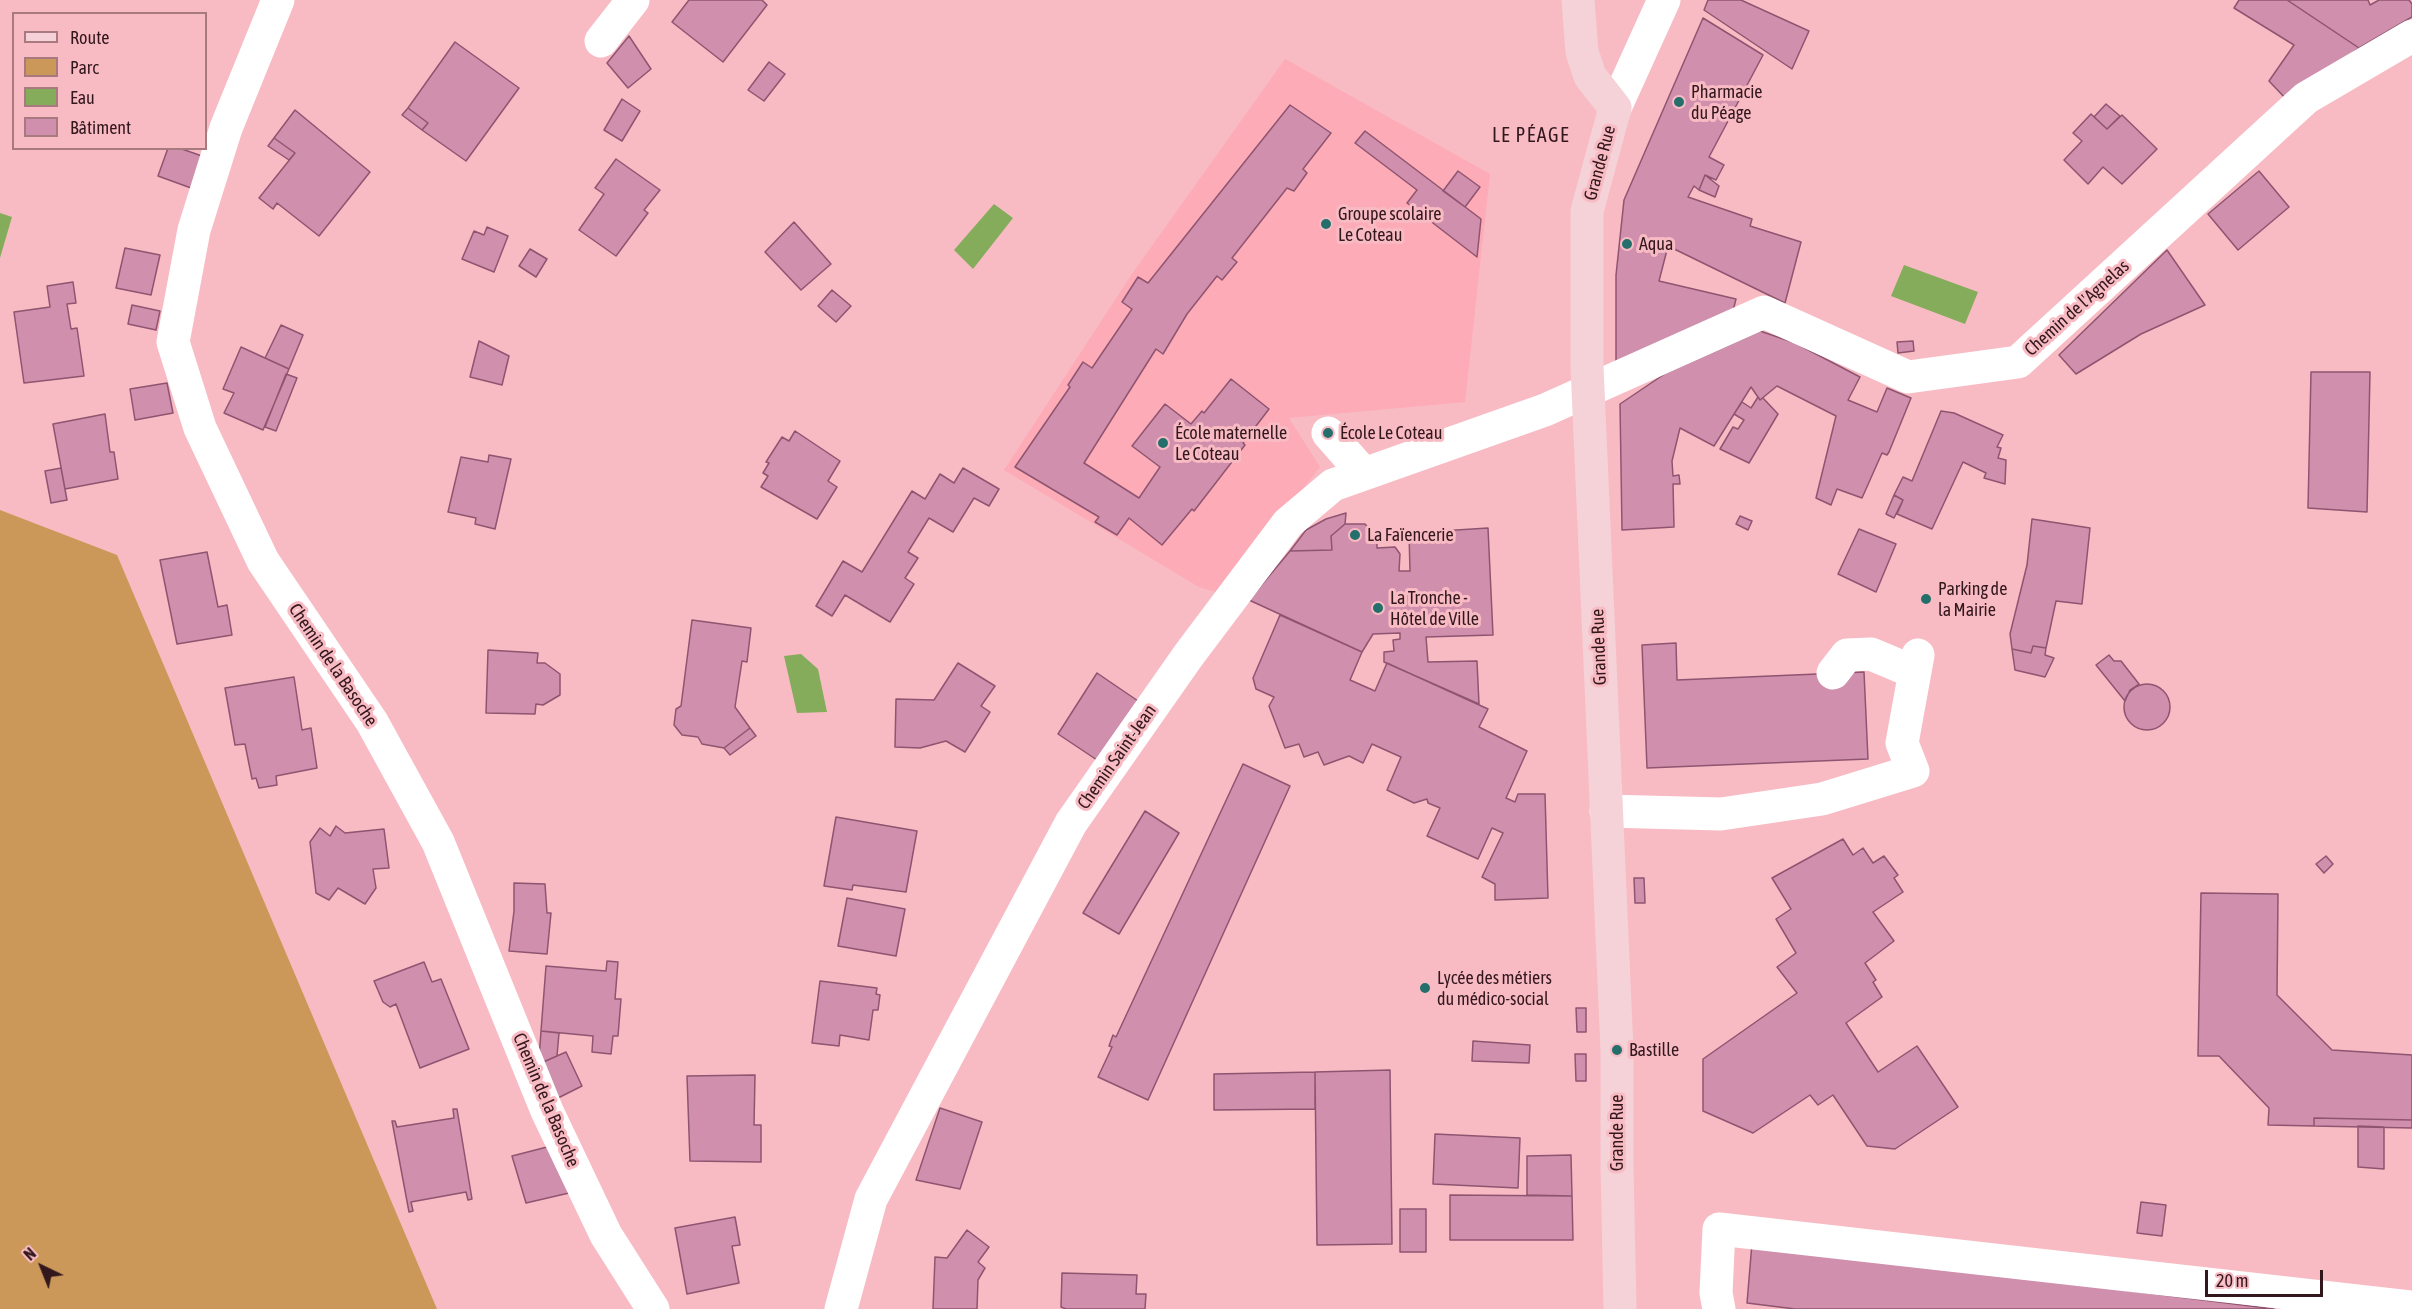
<!DOCTYPE html>
<html>
<head>
<meta charset="utf-8">
<style>
  body { margin:0 }
  #map { position:relative; width:2412px; height:1309px; overflow:hidden; background:#f8bbc3; font-family:"Asap Condensed",sans-serif }
  canvas { display:block }
  .legend { position:absolute; left:12px; top:12px; width:195px; height:138px; box-sizing:border-box; background:#f8bbc3; border:2px solid #a97980; margin:0; padding:8px 10px; list-style:none; font-size:18px; color:#32171c }
  .legend li { display:flex; align-items:center; gap:12px; height:30px }
  .legend b { width:30px; border:2px solid #a97980 }
  .north { position:absolute; left:12px; top:1237px; width:60px; height:60px; -webkit-text-stroke:4px #f8bbc3; paint-order:stroke; rotate:317deg; font-size:16px; font-weight:700; line-height:24px; text-align:center; color:#32171c }
  .north::after { content:''; display:block; margin:auto; width:21px; height:27px; background:#32171c; clip-path:polygon(50% 0,100% 100%,50% 72%,0 100%) }
  .scale { position:absolute; left:2205px; top:1270px; width:118px; height:27px; box-sizing:border-box; border:3px solid #32171c; border-top:0; padding-left:8px; font-size:18px; line-height:21px; white-space:nowrap; color:#32171c; -webkit-text-stroke:4px #f8bbc3; paint-order:stroke }
</style>
</head>
<body>
<div id="map">
<canvas width="2412" height="1309"></canvas>
<ul class="legend">
<li><b style="height:8px;background:#f5d2d7"></b>Route</li>
<li><b style="height:16px;background:#cc9859"></b>Parc</li>
<li><b style="height:16px;background:#84ac5a"></b>Eau</li>
<li><b style="height:16px;background:#d08fad"></b>Bâtiment</li>
</ul>
<div class="north">N</div>
<div class="scale">20 m</div>
</div>
<script>
const ctx = document.querySelector('canvas').getContext('2d');
ctx.lineJoin = 'round';
function fillPath(path, color) { ctx.fillStyle = color; ctx.fill(path, 'evenodd'); }
function stroke(path, color, width, dash) { ctx.strokeStyle = color; ctx.lineWidth = width; ctx.lineCap = dash ? 'butt' : 'round'; ctx.setLineDash(dash || []); ctx.stroke(path); }
function drawText(font, color, halo, rows, align = 'center') {
  ctx.font = font + ' "Asap Condensed",sans-serif'; ctx.lineWidth = 6; ctx.setLineDash([]); ctx.textBaseline = 'middle'; ctx.strokeStyle = halo; ctx.fillStyle = color; for (const [text, x, y, turn = 0] of rows) {
    ctx.save(); ctx.translate(x, y); ctx.rotate((+turn || 0) * Math.PI / 180); ctx.textAlign = isNaN(turn) ? turn : align; if (halo) ctx.strokeText(text, 0, 0); ctx.fillText(text, 0, 0); ctx.restore();
  }
}
fillPath(new Path2D(`
  M1285,59L1490,174L1465,402L1289,418L1320,467L1222,594L1199,587L1004,470L1132,274Z`), '#fdabb6');
fillPath(new Path2D(`
  M0,510L117,555L437,1309H0Z`), '#cc9859');
fillPath(new Path2D(`
  M994,204L1013,218L973,269L954,250Z
  M0,213L12,217L0,258Z
  M1904,265L1978,292L1965,324L1891,296Z
  M801,654L818,669L827,712L797,713L784,656Z`), '#84ac5a');
const building = new Path2D(`
  M689,0H762L767,5L723,62L672,22Z
  M1708,0H1741L1809,31L1792,69L1704,10Z
  M2239,0H2287L2359,48L2287,100L2269,81L2294,45L2234,8Z
  M2287,0H2368L2370,5L2379,0H2409L2412,4V17L2359,48Z
  M1703,18L1763,55L1709,157L1724,165L1716,180L1705,175L1699,190L1694,186L1688,197L1752,219L1750,226L1801,242L1785,303L1668,246L1659,281L1736,299L1732,315L1616,367V275L1624,200Z
  M629,36L651,69L628,88L607,63Z
  M455,42L519,88L466,161L422,130L428,123L408,108Z
  M769,62L785,74L764,101L748,90Z
  M622,99L640,111L622,141L604,130Z
  M2106,104L2120,116L2107,129L2094,117Z
  M1290,105L1331,133L1303,169L1307,173L1294,191L1287,188L1232,258L1237,262L1222,280L1217,276L1187,314L1163,354L1156,349L1084,463L1139,498L1160,467L1132,446L1165,404L1191,424L1202,411L1204,413L1231,379L1269,409L1243,443L1245,445L1194,511L1192,509L1162,545L1129,518L1117,535L1095,522L1099,517L1015,467L1070,387L1068,385L1083,362L1092,368L1132,309L1122,302L1138,277L1148,283Z
  M408,108L428,123L422,130L402,115Z
  M295,110L370,172L319,236L277,203L273,209L259,198L295,153L274,138Z
  M2091,114L2107,129L2122,115L2157,149L2122,184L2103,167L2088,184L2064,160L2082,141L2073,133Z
  M1365,131L1481,219L1477,257L1407,203L1417,190L1355,143Z
  M274,138L295,153L289,160L268,146Z
  M168,148H179L202,156L191,188L158,176Z
  M616,159L660,190L644,210L648,213L616,256L579,230L604,194L595,188Z
  M1458,171L1480,187L1465,207L1443,191Z
  M2259,171L2289,207L2238,250L2208,214Z
  M1705,175L1719,186L1715,197L1699,190Z
  M794,222L831,264L801,290L765,252Z
  M487,227L508,236L494,272L462,259L474,231L484,235Z
  M125,248L160,255L151,295L116,288Z
  M530,249L547,259L536,277L519,266Z
  M2167,250L2205,305L2141,334L2076,374L2059,355Z
  M73,282L76,303L67,304L71,329L77,328L84,376L24,383L14,312L50,307L47,286Z
  M832,290L851,306L836,322L818,306Z
  M132,305L160,311L156,330L128,324Z
  M281,325L303,335L289,369L265,358Z
  M1760,331L1795,343L1860,377L1848,400L1877,412L1887,388L1911,398L1889,452L1887,455L1882,453L1862,498L1837,489L1831,505L1816,498L1836,416L1777,386L1760,400L1751,387L1714,446L1680,428L1672,461L1673,476L1679,475L1680,484H1673L1674,527L1622,530L1620,404L1666,373Z
  M479,341L509,356L502,385L470,377Z
  M1913,341L1914,351L1898,353L1897,342Z
  M241,347L289,369L263,430L224,413L234,393L223,389Z
  M2311,372H2370L2367,512L2308,508Z
  M286,374L297,378L276,431L265,427Z
  M167,383L173,413L135,420L130,389Z
  M1758,397L1760,400L1763,398L1778,414L1749,463L1720,449L1733,427L1738,429L1744,420L1734,414L1742,402L1751,408Z
  M1941,411L1954,413L2003,435L1997,447L2001,448L1998,458L2006,460L2005,484L1984,478L1986,473L1963,462L1932,529L1897,514L1903,500L1894,495L1903,477L1912,481Z
  M105,414L110,452H114L118,479L65,489L53,424Z
  M795,431L840,461L828,481L837,487L817,519L761,487L768,476L763,473L769,463L766,462L782,437L789,441Z
  M489,455L511,459L495,529L475,524L476,518L448,512L461,457L488,462Z
  M61,468L67,500L51,503L45,471Z
  M963,468L999,489L989,506L974,498L953,532L929,518L908,552L918,558L905,578L914,584L890,622L845,595L832,616L816,606L843,561L862,572L912,491L925,499L940,474L954,483Z
  M1894,495L1903,500L1894,518L1886,514Z
  M1346,513L1345,524L1331,536L1332,550L1290,551L1306,530L1326,519Z
  M1740,516L1752,521L1748,530L1736,524Z
  M2032,519L2090,528L2082,604L2056,601L2046,648L2033,646L2031,653L2012,649L2010,634L2027,565Z
  M1345,524H1365L1377,537V548L1395,547L1400,554L1399,571H1410L1409,533L1488,528L1493,635L1426,637L1428,662L1477,661L1479,704L1384,662V652L1394,651L1393,640L1400,639V633L1373,634L1362,652L1249,600L1290,551L1332,550L1331,536Z
  M1859,529L1896,544L1876,592L1838,574Z
  M207,552L218,607L227,605L232,635L177,644L160,560Z
  M1280,615L1362,652L1350,680L1375,691L1387,663L1488,709L1479,727L1527,751L1506,798L1515,802L1518,794H1545L1548,898L1495,900V884L1482,877L1503,833L1492,828L1478,859L1427,836L1440,808L1428,803L1427,799L1414,803L1387,790L1401,757L1372,744L1363,763L1349,756L1324,765L1318,752L1304,757L1299,744L1285,748L1269,706L1274,697L1256,689L1253,678Z
  M692,620L751,628L747,662L742,661L735,707L750,728L724,748L702,744L698,737L682,735L674,725L676,709L681,706Z
  M1676,643L1677,680L1864,672L1868,759L1647,768L1642,645Z
  M2033,646L2046,648L2045,655L2054,658L2045,677L2015,670L2012,649L2031,653Z
  M488,650L538,653L537,663H545L560,674V695L543,705L536,704L535,714L486,713Z
  M2109,655L2114,661H2121L2139,684L2130,690L2125,701L2096,665Z
  M958,663L995,686L981,706L990,712L965,752L946,741L920,748L895,747L896,699L934,700Z
  M1097,673L1144,705L1103,764L1058,734Z
  M294,677L302,730L311,728L317,768L276,776L277,785L259,788L256,778L252,779L245,744L235,745L225,688Z
  M2124 707a23 23 0 1 1 46 0a23 23 0 1 1-46 0Z
  M750,728L756,736L730,755L724,748Z
  M1243,764L1290,786L1148,1100L1098,1077L1112,1047L1109,1046L1113,1035L1116,1037Z
  M1145,811L1179,833L1119,934L1083,913Z
  M836,817L917,831L906,892L853,885L852,890L824,886Z
  M336,826L345,833L384,829L389,868L373,869L376,888L365,904L338,888L329,900L316,893L310,842L320,828L330,836Z
  M1843,839L1853,855L1863,848L1873,863L1884,856L1898,875L1894,878L1903,892L1873,912L1894,941L1865,963L1876,980L1873,982L1882,997L1846,1023L1878,1072L1917,1046L1958,1107L1895,1149L1867,1146L1833,1095L1818,1105L1810,1095L1753,1133L1703,1111V1059L1797,993L1777,967L1796,953L1776,919L1791,909L1772,878Z
  M2326,856L2333,864L2324,873L2316,864Z
  M1634,878H1644L1645,903H1635Z
  M514,883L545,884L547,913H551L547,954L509,951L514,911Z
  M2201,893L2278,894L2277,995L2332,1050L2412,1055V1120L2314,1118V1126L2268,1125L2269,1108L2219,1056H2198Z
  M847,898L905,909L896,956L838,946Z
  M607,961L618,962L615,999H621L618,1036H613L611,1054L592,1052L593,1036L541,1031L546,966L606,971Z
  M424,962L432,982L441,979L469,1049L420,1068L396,1004L390,1007L383,1002L374,981Z
  M820,981L877,988L876,994L880,995L878,1010H873L869,1040L840,1035L839,1046L812,1043Z
  M1576,1008H1586V1032H1577Z
  M541,1031L559,1033L557,1056L541,1063L539,1058Z
  M1473,1041L1530,1045L1529,1063L1472,1061Z
  M566,1052L582,1086L558,1098L541,1063Z
  M1575,1054H1586V1081H1576Z
  M1390,1070L1392,1244L1317,1245L1315,1072Z
  M1315,1072V1109L1214,1110V1074Z
  M755,1075L754,1125H761V1162L690,1161L687,1076Z
  M940,1108L982,1122L960,1189L916,1180Z
  M453,1109H457L472,1199L468,1200L466,1192L411,1202L413,1211L409,1212L392,1121H395L397,1127L454,1118Z
  M2314,1118L2412,1120V1128L2314,1126Z
  M2358,1126L2384,1127V1169L2358,1167Z
  M1435,1134L1520,1138L1518,1188L1433,1184Z
  M547,1147L569,1193L526,1203L512,1156Z
  M1571,1155L1572,1196L1527,1195V1156Z
  M1450,1195L1572,1196L1573,1240H1450Z
  M2141,1202L2166,1205L2162,1236L2137,1233Z
  M1400,1209H1426V1252H1400Z
  M735,1217L740,1245L732,1246L739,1283L687,1294L675,1228Z
  M967,1230L989,1247L978,1262L985,1268L978,1280L977,1309H933L935,1257L947,1258Z
  M1752,1243L2274,1309H1795L1747,1303Z
  M1062,1273L1137,1275L1136,1294H1146L1145,1309H1066L1061,1307Z`);
fillPath(building, '#d08fad');
stroke(building, '#8f5470', 1.5);
stroke(new Path2D(`
  M278,0L226,128L194,230L173,342L200,428L263,561L372,722L438,842L547,1111L606,1235L653,1309
  M601,41L633,0
  M1615,108L1664,0
  M1328,433L1364,474
  M1833,673L1847,655L1871,654L1914,672
  M1606,811L1721,814L1822,799L1913,771L1902,743L1918,655
  M841,1309L871,1199L1071,823L1188,656L1288,523L1333,485L1545,410L1764,312L1908,377L2018,362L2306,98L2412,36
  M1719,1309L1716,1293L1719,1229L2412,1307`), '#fff', 33);
stroke(new Path2D(`
  M1578,0L1582,52L1590,76L1615,108L1587,211V366L1617,1050V1166L1620,1309`), '#f5d2d7', 33);
for (const [x, y, r, color] of [
  [1679,102,6,"#246f6b"],
  [1326,224,6,"#246f6b"],
  [1627,244,6,"#246f6b"],
  [1328,433,6,"#246f6b"],
  [1163,443,6,"#246f6b"],
  [1355,535,6,"#246f6b"],
  [1926,599,6,"#246f6b"],
  [1378,608,6,"#246f6b"],
  [1425,988,6,"#246f6b"],
  [1617,1050,6,"#246f6b"]
]) { const dot = new Path2D(); dot.arc(x, y, r, 0, 2 * Math.PI); ctx.fillStyle = color; ctx.fill(dot); stroke(dot, '#f8bbc3', 2); }
drawText('18px', '#32171c', '#f8bbc3', [
  ["Pharmacie",1691,92],
  ["du Péage",1691,113],
  ["Groupe scolaire",1338,214],
  ["Le Coteau",1338,235],
  ["Aqua",1639,244],
  ["École maternelle",1175,433],
  ["Le Coteau",1175,454],
  ["École Le Coteau",1340,433],
  ["La Faïencerie",1367,535],
  ["Parking de",1938,589],
  ["la Mairie",1938,610],
  ["La Tronche -",1390,598],
  ["Hôtel de Ville",1390,619],
  ["Lycée des métiers",1437,978],
  ["du médico-social",1437,999],
  ["Bastille",1629,1050]
], 'left');
drawText('18px', '#32171c', '#f8bbc3', [
  ["Grande Rue",1600,163,-75],
  ["Chemin de l'Agnelas",2077,308,-42],
  ["Grande Rue",1599,647,-92],
  ["Chemin de la Basoche",333,665,56],
  ["Chemin Saint-Jean",1117,757,-55],
  ["Chemin de la Basoche",546,1100,67],
  ["Grande Rue",1617,1133,-90]
]);
ctx.letterSpacing = '1.5px';
drawText('20px', '#32171c', '#f8bbc3', [
  ["LE PÉAGE",1531,136]
]);
ctx.letterSpacing = '0px';
</script>
</body>
</html>
